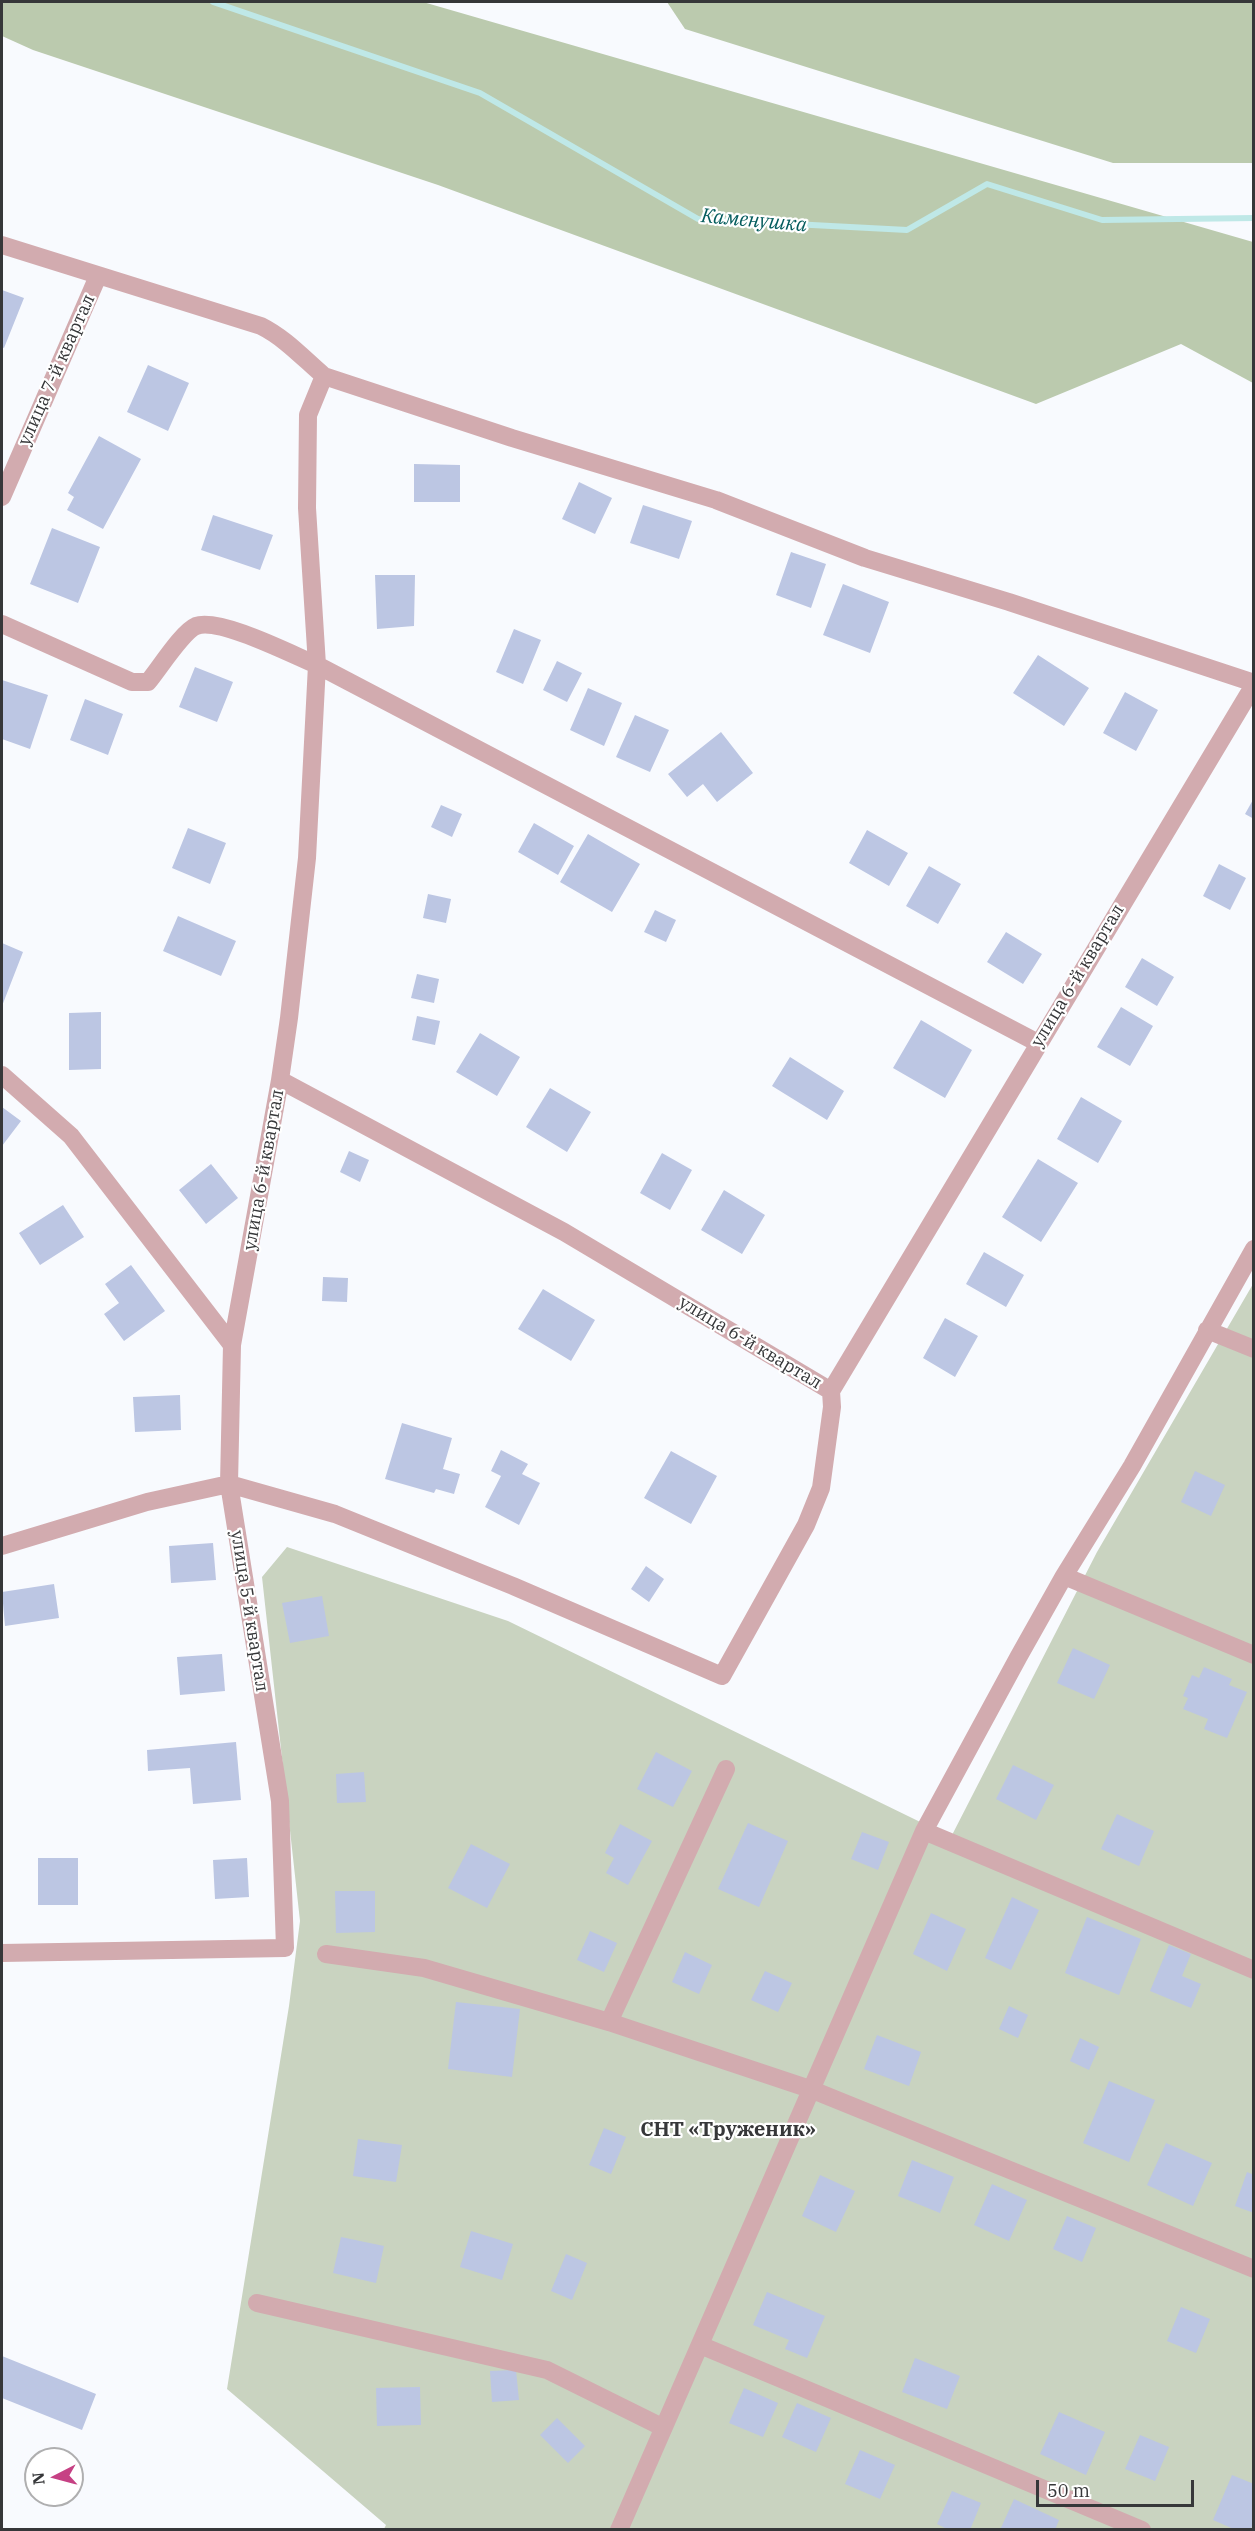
<!DOCTYPE html>
<html>
<head>
<meta charset="utf-8">
<style>
  body { margin:0 }
  #map { position:relative; width:1255px; height:2531px; overflow:hidden; background:#f8fafe; font-family:"IBM Plex Serif",serif }
  canvas { display:block }
  .frame { position:absolute; inset:0; border:3px solid #363739; pointer-events:none }
  .north { position:absolute; left:24px; top:2447px; width:60px; height:60px; box-sizing:border-box; background:#fff; border:2px solid #afafb0; border-radius:50%; rotate:264deg; font-size:16px; font-weight:700; line-height:24px; text-align:center; color:#363739 }
  .north::after { content:''; display:block; margin:auto; width:21px; height:27px; background:#c64184; clip-path:polygon(50% 0,100% 100%,50% 72%,0 100%) }
  .scale { position:absolute; left:1036px; top:2480px; width:158px; height:27px; box-sizing:border-box; border:3px solid #363739; border-top:0; padding-left:8px; font-size:18px; line-height:21px; white-space:nowrap; color:#363739; -webkit-text-stroke:4px #fff; paint-order:stroke }
</style>
</head>
<body>
<div id="map">
<canvas width="1255" height="2531"></canvas>
<div class="frame"></div>
<div class="north">N</div>
<div class="scale">50 m</div>
</div>
<script>
const ctx = document.querySelector('canvas').getContext('2d');
ctx.lineJoin = 'round';
function fillPath(path, color) { ctx.fillStyle = color; ctx.fill(path, 'evenodd'); }
function stroke(path, color, width, dash) { ctx.strokeStyle = color; ctx.lineWidth = width; ctx.lineCap = dash ? 'butt' : 'round'; ctx.setLineDash(dash || []); ctx.stroke(path); }
function drawText(font, color, halo, rows, align = 'center') {
  ctx.font = font + ' "IBM Plex Serif",serif'; ctx.lineWidth = 4.5; ctx.setLineDash([]); ctx.textBaseline = 'middle'; ctx.strokeStyle = halo; ctx.fillStyle = color; for (const [text, x, y, turn = 0] of rows) {
    ctx.save(); ctx.translate(x, y); ctx.rotate((+turn || 0) * Math.PI / 180); ctx.textAlign = isNaN(turn) ? turn : align; if (halo) ctx.strokeText(text, 0, 0); ctx.fillText(text, 0, 0); ctx.restore();
  }
}
fillPath(new Path2D(`
  M1253,1284V2529H384L386,2525L227,2389L289,2006L300,1921L262,1577L287,1547L508,1621L951,1837L1097,1552Z`), '#c9d3c0');
fillPath(new Path2D(`
  M2,2H423L1253,242V383L1181,344L1036,404L438,185L33,50L2,36Z
  M667,2H1253V163H1113L685,29Z`), '#bbcaae');
stroke(new Path2D(`
  M213,2L480,93L698,219L907,230L987,184L1102,220L1254,218`), '#bfe8e7', 6);
fillPath(new Path2D(`
  M2,290L24,298L4,348L2,347Z
  M148,365L189,383L168,431L127,412Z
  M99,436L141,459L103,529L67,510L74,497L68,493Z
  M414,464L460,465V502H414Z
  M579,482L612,498L595,534L562,519Z
  M643,505L692,521L679,559L630,543Z
  M213,515L273,535L260,570L201,550Z
  M52,528L100,547L78,603L30,584Z
  M791,552L826,564L811,608L776,595Z
  M375,575H415L414,626L377,629Z
  M843,584L889,602L870,653L823,635Z
  M514,629L541,640L523,684L496,672Z
  M1038,655L1089,688L1064,726L1013,693Z
  M557,661L582,673L567,702L543,690Z
  M195,667L233,682L217,722L179,707Z
  M2,680L48,695L30,749L2,739Z
  M588,688L622,703L604,746L570,730Z
  M1125,692L1158,710L1136,751L1103,733Z
  M85,699L123,714L108,755L70,740Z
  M635,715L669,730L650,772L616,757Z
  M721,732L753,773L717,802L703,784L687,797L668,774Z
  M1254,798V819L1245,814Z
  M441,805L462,814L452,837L431,827Z
  M534,823L574,846L558,875L518,852Z
  M188,828L226,843L210,884L172,868Z
  M867,830L908,853L889,886L849,863Z
  M588,834L640,864L612,912L560,882Z
  M1219,864L1246,878L1230,910L1203,896Z
  M929,866L961,884L938,924L906,906Z
  M428,894L451,899L446,923L423,918Z
  M655,910L676,920L666,942L644,932Z
  M178,916L236,941L221,976L163,951Z
  M1006,932L1042,954L1023,984L987,962Z
  M2,943L23,952L2,1006Z
  M1142,958L1174,977L1157,1006L1125,987Z
  M417,974L439,979L434,1003L411,998Z
  M1121,1007L1153,1026L1130,1066L1097,1047Z
  M101,1012V1069L69,1070V1013Z
  M417,1016L440,1021L435,1045L412,1040Z
  M921,1020L972,1050L945,1098L893,1068Z
  M480,1033L520,1057L497,1096L456,1072Z
  M790,1057L844,1091L827,1120L772,1086Z
  M550,1088L591,1112L567,1152L526,1127Z
  M1081,1097L1122,1121L1098,1163L1057,1139Z
  M2,1107L21,1121L2,1146Z
  M349,1151L369,1160L360,1182L340,1172Z
  M662,1153L692,1170L670,1210L640,1193Z
  M1038,1159L1078,1183L1041,1242L1002,1217Z
  M211,1164L238,1198L206,1224L179,1190Z
  M724,1190L765,1215L742,1254L701,1230Z
  M63,1205L84,1237L40,1265L19,1233Z
  M984,1252L1024,1275L1006,1307L966,1284Z
  M131,1265L165,1311L124,1341L104,1314L119,1303L105,1284Z
  M323,1277L348,1278L347,1302L322,1301Z
  M543,1289L595,1320L571,1361L518,1329Z
  M945,1318L978,1336L955,1377L923,1358Z
  M180,1395L181,1430L135,1432L133,1397Z
  M402,1423L452,1438L443,1469L460,1474L454,1494L436,1489L434,1493L385,1479Z
  M501,1450L528,1464L522,1474L540,1483L519,1525L485,1507L501,1476L491,1471Z
  M671,1451L717,1476L691,1524L644,1498Z
  M1195,1471L1225,1485L1211,1516L1181,1502Z
  M213,1543L216,1580L171,1583L169,1546Z
  M646,1566L664,1579L649,1602L631,1589Z
  M54,1584L59,1618L5,1626L2,1592Z
  M322,1596L329,1636L290,1643L282,1603Z
  M1073,1648L1110,1665L1094,1699L1057,1683Z
  M222,1654L225,1691L180,1695L177,1657Z
  M1204,1667L1232,1679L1229,1685L1247,1692L1227,1738L1204,1729L1208,1719L1183,1709L1188,1698L1183,1696L1192,1675L1199,1678Z
  M236,1742L241,1800L193,1804L190,1768L148,1771L147,1750Z
  M656,1752L692,1771L673,1807L637,1789Z
  M1013,1765L1054,1785L1036,1820L996,1799Z
  M364,1772L366,1802L337,1803L336,1774Z
  M1117,1814L1154,1831L1139,1866L1101,1849Z
  M748,1823L788,1841L759,1907L718,1889Z
  M620,1824L652,1841L628,1885L606,1873L614,1858L605,1853Z
  M862,1832L889,1842L878,1870L851,1859Z
  M471,1844L510,1864L487,1908L448,1888Z
  M38,1858H78V1905H38Z
  M247,1858L249,1897L215,1899L213,1860Z
  M335,1891H375V1932L336,1933Z
  M1012,1897L1039,1910L1011,1970L985,1958Z
  M931,1913L966,1929L947,1971L913,1954Z
  M1087,1917L1141,1939L1119,1995L1065,1973Z
  M590,1931L617,1943L604,1972L577,1960Z
  M1169,1945L1191,1954L1182,1976L1201,1984L1191,2008L1150,1991Z
  M685,1952L712,1965L699,1994L672,1982Z
  M765,1971L792,1983L778,2012L751,2000Z
  M456,2002L520,2009L512,2077L448,2069Z
  M1009,2006L1028,2015L1018,2038L999,2029Z
  M877,2035L921,2052L909,2086L864,2069Z
  M1080,2038L1099,2047L1089,2070L1070,2061Z
  M1109,2081L1155,2100L1129,2162L1083,2143Z
  M604,2128L626,2137L611,2174L589,2165Z
  M358,2139L402,2145L396,2182L353,2176Z
  M1166,2143L1212,2163L1193,2206L1147,2185Z
  M912,2160L954,2177L940,2213L898,2196Z
  M1247,2172L1254,2175V2213L1235,2206Z
  M820,2175L855,2191L836,2232L802,2216Z
  M992,2184L1027,2200L1009,2241L974,2225Z
  M1067,2216L1096,2228L1082,2262L1053,2249Z
  M471,2231L513,2244L502,2280L460,2267Z
  M341,2237L384,2246L376,2283L333,2273Z
  M566,2254L587,2263L572,2300L551,2291Z
  M767,2292L825,2316L807,2358L785,2349L789,2340L753,2325Z
  M1181,2307L1210,2319L1196,2353L1167,2341Z
  M2,2356L96,2394L82,2430L2,2398Z
  M915,2358L960,2376L947,2409L902,2392Z
  M516,2370L519,2400L492,2402L490,2371Z
  M420,2387L421,2425L377,2426L376,2388Z
  M744,2388L778,2403L763,2437L729,2423Z
  M797,2403L831,2418L816,2452L782,2437Z
  M1059,2412L1105,2432L1086,2475L1040,2454Z
  M557,2418L585,2446L568,2463L540,2435Z
  M1140,2435L1169,2447L1155,2481L1125,2469Z
  M860,2450L895,2465L880,2499L845,2484Z
  M1232,2475L1254,2484V2522L1250,2530H1236L1213,2520Z
  M952,2491L981,2503L970,2530H949L937,2524Z
  M1014,2499L1059,2520L1055,2530H1000Z`), '#bcc6e3');
stroke(new Path2D(`
  M2,245L261,326C285,338 303,358 324,376
  M2,497L98,276
  M2,624L132,682H148C159,669 182,632 196,626C219,617 293,655 317,665L1038,1043
  M2,1075L71,1136L232,1345L229,1484L280,1801L285,1948L2,1953
  M280,1080L289,1018L307,858L317,665L307,508L308,415L324,376L512,438L716,500L865,558L1009,602L1254,683
  M1207,1330L1254,1349
  M232,1345L280,1080L564,1232L831,1391
  M831,1391L1254,685
  M2,1546L147,1502L229,1484L335,1514L513,1586L722,1676L806,1525L821,1488L832,1407L831,1391
  M1064,1576L1254,1655
  M924,1831L1254,1970
  M326,1954L424,1968L609,2022L810,2089L1254,2269
  M609,2022L726,1769
  M257,2303L547,2370L662,2427
  M700,2345L1142,2530
  M619,2530L924,1831L1019,1656L1064,1576L1132,1466L1254,1249`), '#d2abaf', 18);
drawText('18px', '#363739', '#fff', [
  ["улица 7-й квартал",57,370,-66],
  ["улица 6-й квартал",1078,976,-59],
  ["улица 6-й квартал",264,1170,-80],
  ["улица 6-й квартал",750,1343,31],
  ["улица 5-й квартал",249,1611,81]
]);
drawText('italic 20px', '#045c5d', '#fff', [
  ["Каменушка",754,221,5]
]);
drawText('bold 20px', '#363739', '#fff', [
  ["СНТ «Труженик»",728,2130]
]);
</script>
</body>
</html>
